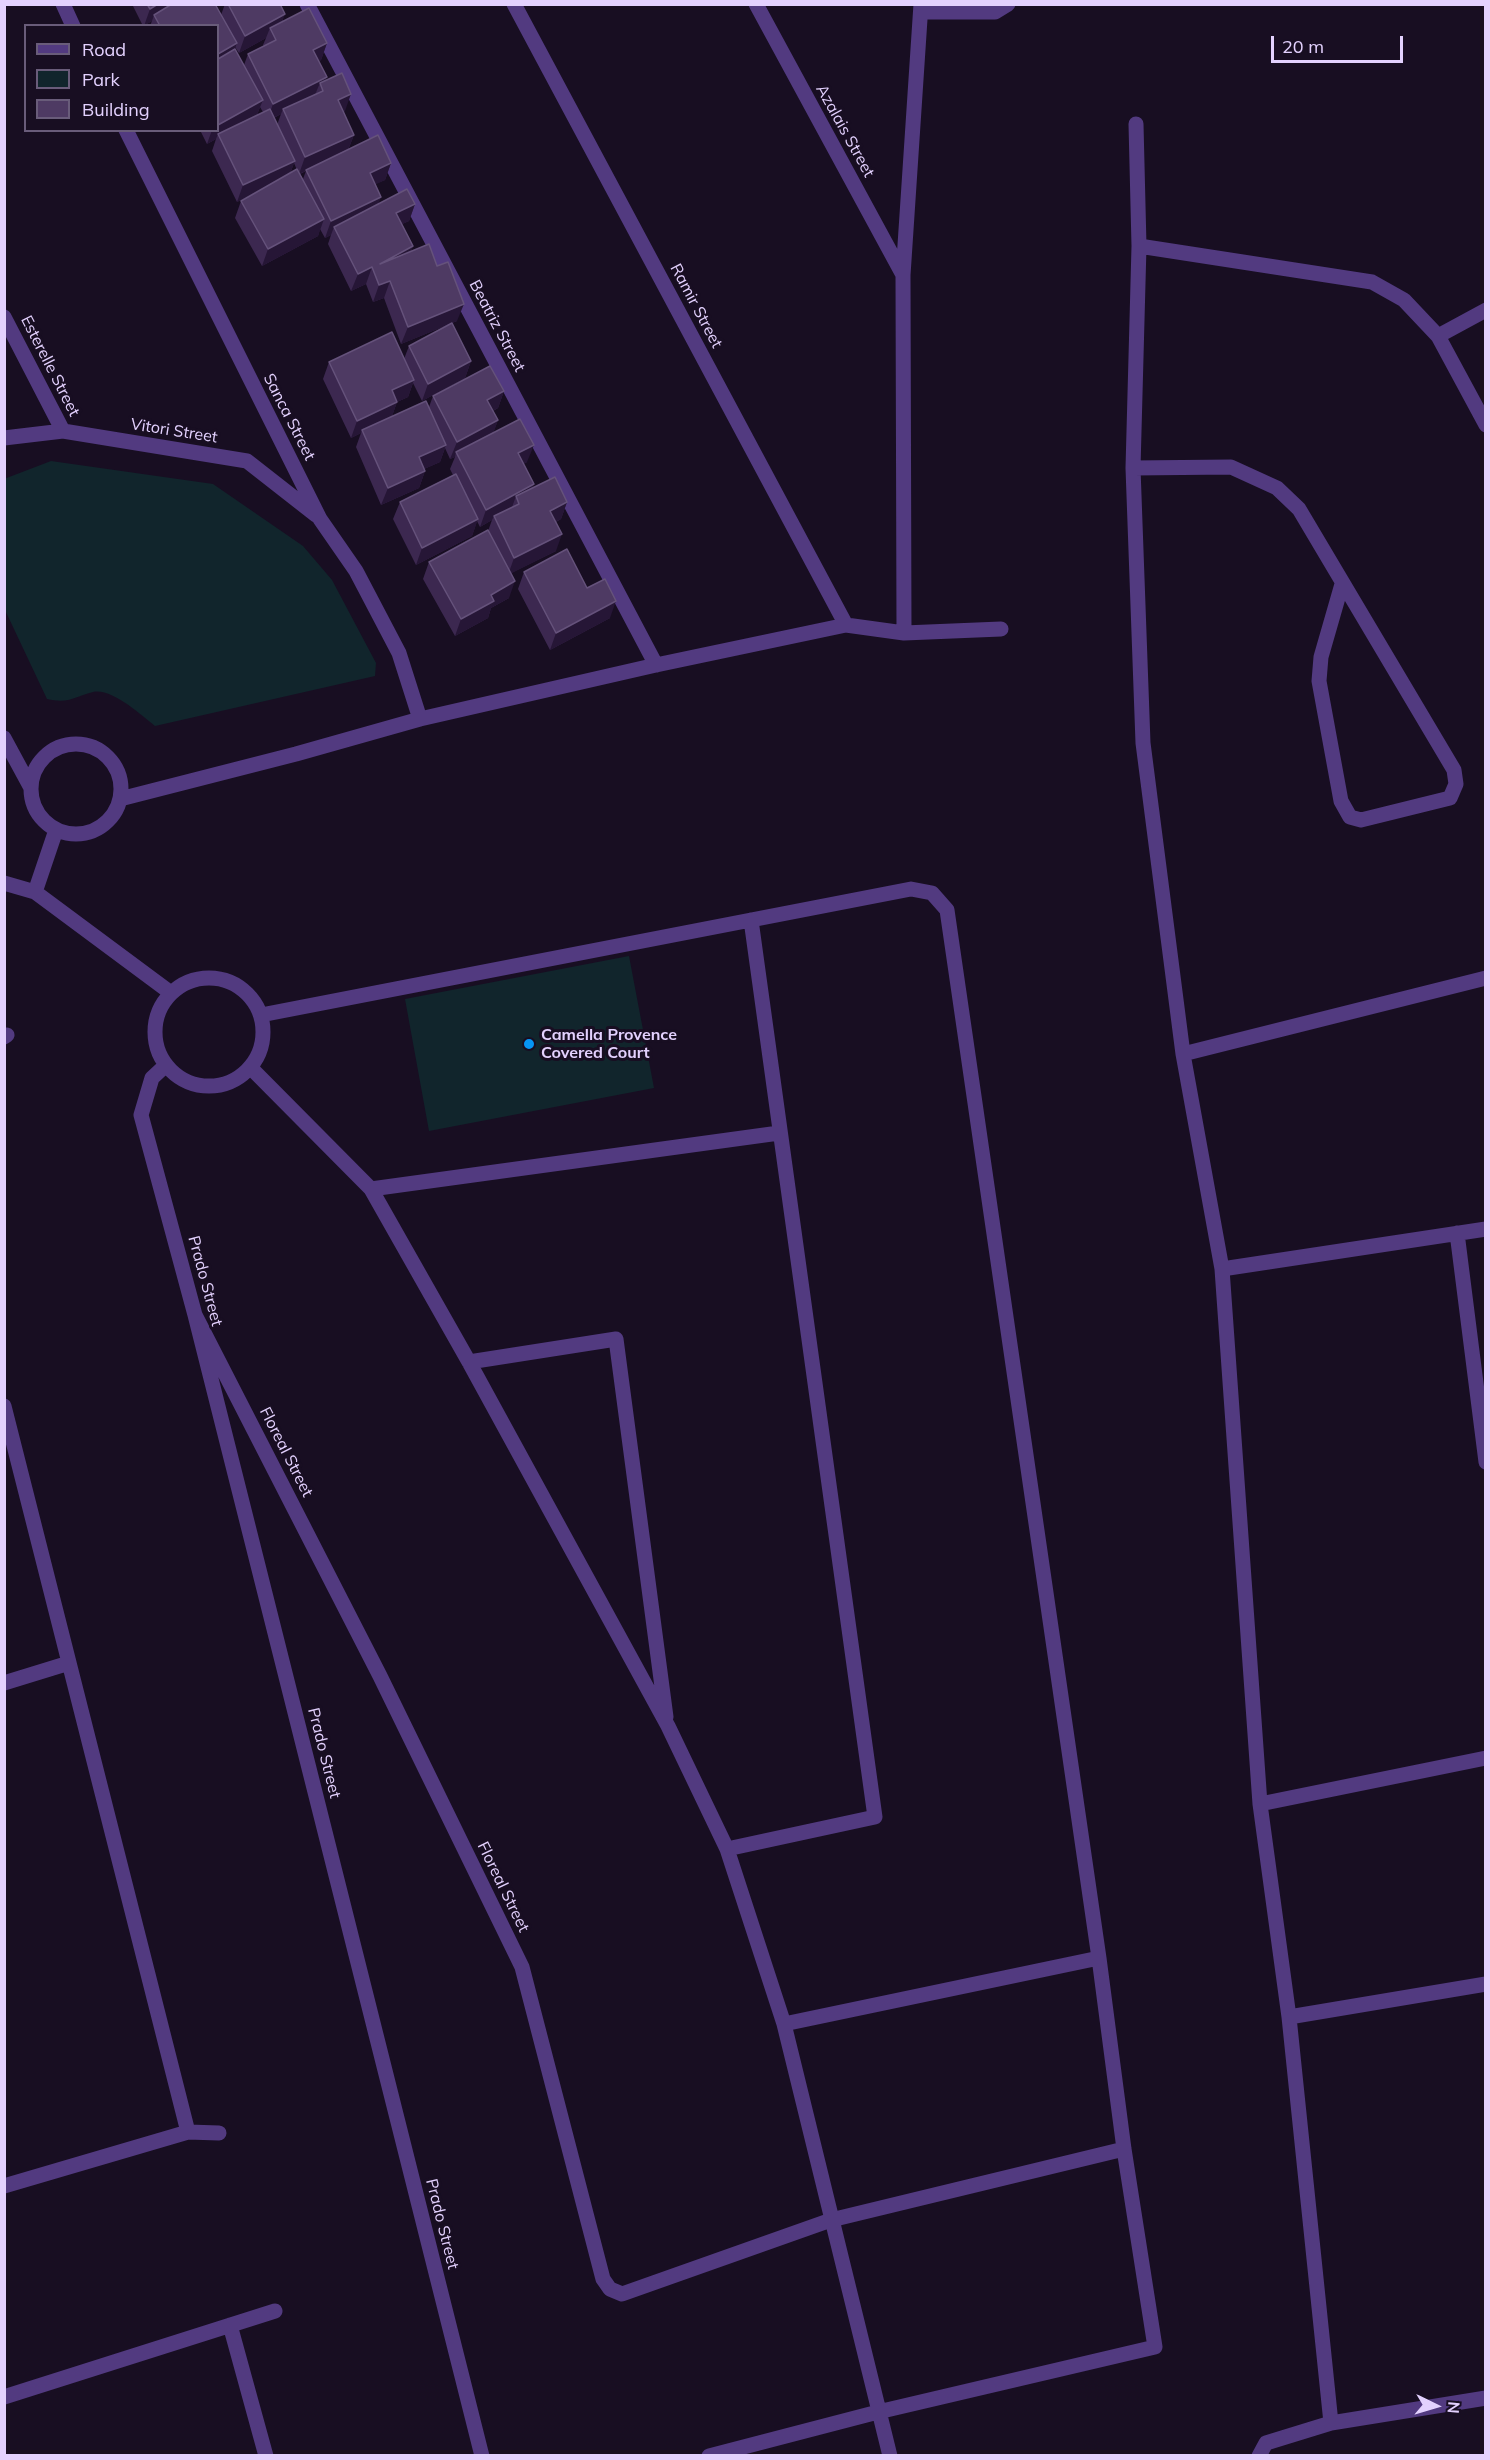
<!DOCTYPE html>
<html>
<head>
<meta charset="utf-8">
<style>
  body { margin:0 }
  #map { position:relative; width:1490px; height:2460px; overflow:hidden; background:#180e22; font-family:Mulish,sans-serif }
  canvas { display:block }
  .frame { position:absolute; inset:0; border:6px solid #e3d1fe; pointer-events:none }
  .legend { position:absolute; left:24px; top:24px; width:195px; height:108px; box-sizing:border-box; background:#180e22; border:2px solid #695c7a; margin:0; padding:8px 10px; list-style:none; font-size:18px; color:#e3d1fe }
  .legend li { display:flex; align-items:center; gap:12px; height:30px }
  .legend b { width:30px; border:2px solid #695c7a }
  .north { position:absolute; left:1406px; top:2376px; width:60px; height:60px; -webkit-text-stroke:4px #180e22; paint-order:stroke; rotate:95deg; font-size:16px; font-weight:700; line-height:24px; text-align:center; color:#e3d1fe }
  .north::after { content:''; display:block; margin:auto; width:21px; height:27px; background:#e3d1fe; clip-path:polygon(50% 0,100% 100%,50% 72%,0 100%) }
  .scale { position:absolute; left:1271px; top:36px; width:132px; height:27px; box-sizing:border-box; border:3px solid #e3d1fe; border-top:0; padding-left:8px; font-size:18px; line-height:21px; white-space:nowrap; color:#e3d1fe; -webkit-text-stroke:4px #180e22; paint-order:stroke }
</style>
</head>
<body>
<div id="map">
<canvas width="1490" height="2460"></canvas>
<div class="frame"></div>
<ul class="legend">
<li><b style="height:8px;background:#523a80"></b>Road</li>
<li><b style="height:16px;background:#11252c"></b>Park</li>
<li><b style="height:16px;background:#4e3a63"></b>Building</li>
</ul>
<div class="north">N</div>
<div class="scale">20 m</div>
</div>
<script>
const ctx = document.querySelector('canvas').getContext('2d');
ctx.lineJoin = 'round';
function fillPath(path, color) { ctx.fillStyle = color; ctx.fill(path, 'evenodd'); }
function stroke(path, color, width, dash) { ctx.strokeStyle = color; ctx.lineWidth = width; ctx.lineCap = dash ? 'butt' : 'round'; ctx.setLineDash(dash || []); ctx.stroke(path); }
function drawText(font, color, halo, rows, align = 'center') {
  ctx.font = font + ' Mulish,sans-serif'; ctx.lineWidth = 6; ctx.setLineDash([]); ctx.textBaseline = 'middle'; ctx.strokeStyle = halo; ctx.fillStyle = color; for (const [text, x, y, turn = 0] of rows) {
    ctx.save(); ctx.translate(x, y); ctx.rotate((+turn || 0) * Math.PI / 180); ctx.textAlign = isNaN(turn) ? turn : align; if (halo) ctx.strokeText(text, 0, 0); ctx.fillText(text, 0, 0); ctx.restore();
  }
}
fillPath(new Path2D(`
  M51,461L213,484L303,546L332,580L376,663L375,676L155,726C141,715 112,688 93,692C73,697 69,704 47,699L5,610L4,479Z
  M629,956L654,1088L429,1131L405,999Z`), '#11252c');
stroke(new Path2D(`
  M63,4L73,26
  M307,4L656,665
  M514,4L846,625
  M756,4L903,275
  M921,12H995L1008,4
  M1136,124L1139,246L1133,468L1143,743L1183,1054L1222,1269L1260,1804L1289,2017L1331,2423
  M126,130L320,519L356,571L399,653L420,719
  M1139,246L1372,282L1404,300L1438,336L1486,425
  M4,317L63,431
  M1438,336L1486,310
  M4,438L63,431L247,461L316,515
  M1133,468L1231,467L1277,488L1299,509L1454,770L1456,784L1450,798L1361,820L1350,817L1341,801L1319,681L1321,657L1342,584
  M904,633L903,275L921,4
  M4,738L31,788
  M31 789a45 45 0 1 1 90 0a45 45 0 1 1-90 0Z
  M120,799L296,754L420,719L656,665L846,625L904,633L1001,629
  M4,883L35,892L171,993
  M35,892L56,830
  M155 1032a54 54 0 1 1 108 0a54 54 0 1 1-108 0Z
  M261,1015L911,889L932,893L947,910L1099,1958L1124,2149L1155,2347L878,2412L709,2456
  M4,1037L7,1035
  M1183,1054L1486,978
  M166,1065L152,1078L141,1115L195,1315L482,2456
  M250,1067L371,1189L469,1362L668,1726L727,1849L784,2024L890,2456
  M371,1189L779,1133
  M1457,1233L1486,1462
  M1222,1269L1486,1229
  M195,1315L380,1676L522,1967L603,2279L610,2289L622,2294L831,2220L1124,2149
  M469,1362L616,1339L666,1717
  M4,1406L188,2132
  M4,1683L69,1663
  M1260,1804L1486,1758
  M727,1849L875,1817L751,920
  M1289,2017L1486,1984
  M784,2024L1099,1958
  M4,2186L188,2132L219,2133
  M230,2325L266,2456
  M4,2397L275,2311
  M1259,2456L1266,2443L1331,2423L1486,2398`), '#523a80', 15);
fillPath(new Path2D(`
  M132,4H215L221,15L225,4H280L283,21L327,43L321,60L319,61L326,80L345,111L343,112L354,135L348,150L391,163L385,180L375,184L378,204H415L409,221L402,224L413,246L411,251L457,321L401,344L384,298L373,302L366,284L351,291L328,244L331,235L325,238L320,229L318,236L262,266L235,218L241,201L251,195L237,202L212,151L216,139L207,144L200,130H218V26H150L152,21L143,26ZM266,38L263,45L264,46L248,54L244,65L235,49V47L239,53ZM260,107L263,112L257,115ZM281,114L277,125L274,118ZM294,163L297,170L290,174ZM306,171L303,179L300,174Z
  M409,346L471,361L465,378L422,401L413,383L408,397L397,402L392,416L429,407L433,396L504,391L498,408L493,411L498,420L493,433L527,462L523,464L532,488L567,502L561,519L556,522V551L511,573L509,598L491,608L488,618L455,636L423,579L429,562L488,531L492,520L480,527L477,521L472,536L416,565L393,519L400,502L453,475L450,469L455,457L450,459L445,448L440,462L424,469L425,471L419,488L381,505L356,447L361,433L351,438L323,379L329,362L404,359Z
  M524,572L587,588L610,618L550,650L518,589Z`), '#3c2850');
fillPath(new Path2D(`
  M158,4H183L154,15L152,21L144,26L150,9Z
  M285,14L279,31L270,28L266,38L239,53L245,36Z
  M237,43L231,60L218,68V54Z
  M327,43L321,60L307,67L313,50Z
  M327,77L322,89L320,83L314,97L283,109L281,114L267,121L273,104Z
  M351,94L345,111L332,117L338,100Z
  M263,100L256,117L218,134L216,139L207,144L212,130H218V125Z
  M354,135L347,152L299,174L305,157Z
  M295,161L288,178L237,202L243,185Z
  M391,163L385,180L364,190L370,173Z
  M381,197L375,214L334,227L331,235L325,238L331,221Z
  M415,204L409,221L390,230L396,213Z
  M324,219L318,236L262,266L268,249Z
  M413,246L407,263L380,264Z
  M372,267L366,284L351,291L358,274Z
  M390,281L384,298L373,302L379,285Z
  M464,304L457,321L401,344L408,327Z
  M471,361L465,378L422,401L428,384Z
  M414,380L408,397L386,407L392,390Z
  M504,391L498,408L481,417L487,400Z
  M397,402L391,419L362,430L361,433L351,438L357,421Z
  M498,420L492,437L456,452L455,457L450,459L457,442Z
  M446,445L440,462L413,474L419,457Z
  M534,445L527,462L511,470L518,453Z
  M425,471L419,488L381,505L388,488Z
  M534,484L528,501L519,504L516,496L511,510L494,516L492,520L480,527L486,510Z
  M567,502L561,519L544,528L550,511Z
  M478,519L472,536L416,565L422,548Z
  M562,534L556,551L508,575L514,558Z
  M515,581L509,598L491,608L488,618L455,636L461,619L491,595Z
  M616,601L610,618L550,650L556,633Z`), '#261636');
const building = new Path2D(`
  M147,4H158L150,9Z
  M172,4H215L237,43L218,54V26H160L154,15Z
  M228,4H280L285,14L245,36Z
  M309,8L327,43L313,50L327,77L273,104L248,54L276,40L270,28Z
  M235,49L263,100L218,125V59Z
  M342,73L351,94L338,100L354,135L305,157L283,109L323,91L320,83Z
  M270,109L295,161L243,185L218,134Z
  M378,135L391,163L370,173L381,197L331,221L306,170Z
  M297,169L324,219L268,249L241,201Z
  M407,189L415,204L396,213L413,246L380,264L429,244L437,266L448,262L464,304L408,327L390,281L379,285L372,267L358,274L334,227Z
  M452,323L471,361L428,384L409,346Z
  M392,332L414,380L392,390L397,402L357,421L329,362Z
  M490,366L504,391L487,400L498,420L457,442L433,396Z
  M426,401L446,445L419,457L425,471L388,488L362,430Z
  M520,419L534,445L518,453L534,484L486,510L456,452Z
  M456,474L478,519L422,548L400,502Z
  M555,477L567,502L550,511L562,534L514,558L494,516L519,504L516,496Z
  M488,530L515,581L491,595L494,601L461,619L429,562Z
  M567,549L587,588L605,579L616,601L556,633L524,572Z`);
fillPath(building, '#4e3a63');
stroke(building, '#65527b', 1.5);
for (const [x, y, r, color] of [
  [529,1044,6,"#0695f4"]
]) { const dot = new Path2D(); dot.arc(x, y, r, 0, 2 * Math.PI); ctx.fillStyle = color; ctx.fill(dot); stroke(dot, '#180e22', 2); }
drawText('16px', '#e3d1fe', '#180e22', [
  ["Azalais Street",845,131,61],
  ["Ramir Street",696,306,62],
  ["Beatriz Street",497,326,62],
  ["Esterelle Street",50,366,63],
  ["Sanca Street",289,417,63],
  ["Vitori Street",174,431,9],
  ["Prado Street",205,1281,75],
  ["Floreal Street",286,1452,63],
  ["Prado Street",324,1753,76],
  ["Floreal Street",503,1887,64],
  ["Prado Street",442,2224,76]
]);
drawText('bold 16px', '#e3d1fe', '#180e22', [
  ["Camella Provence",541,1035],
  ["Covered Court",541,1053]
], 'left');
</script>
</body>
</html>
